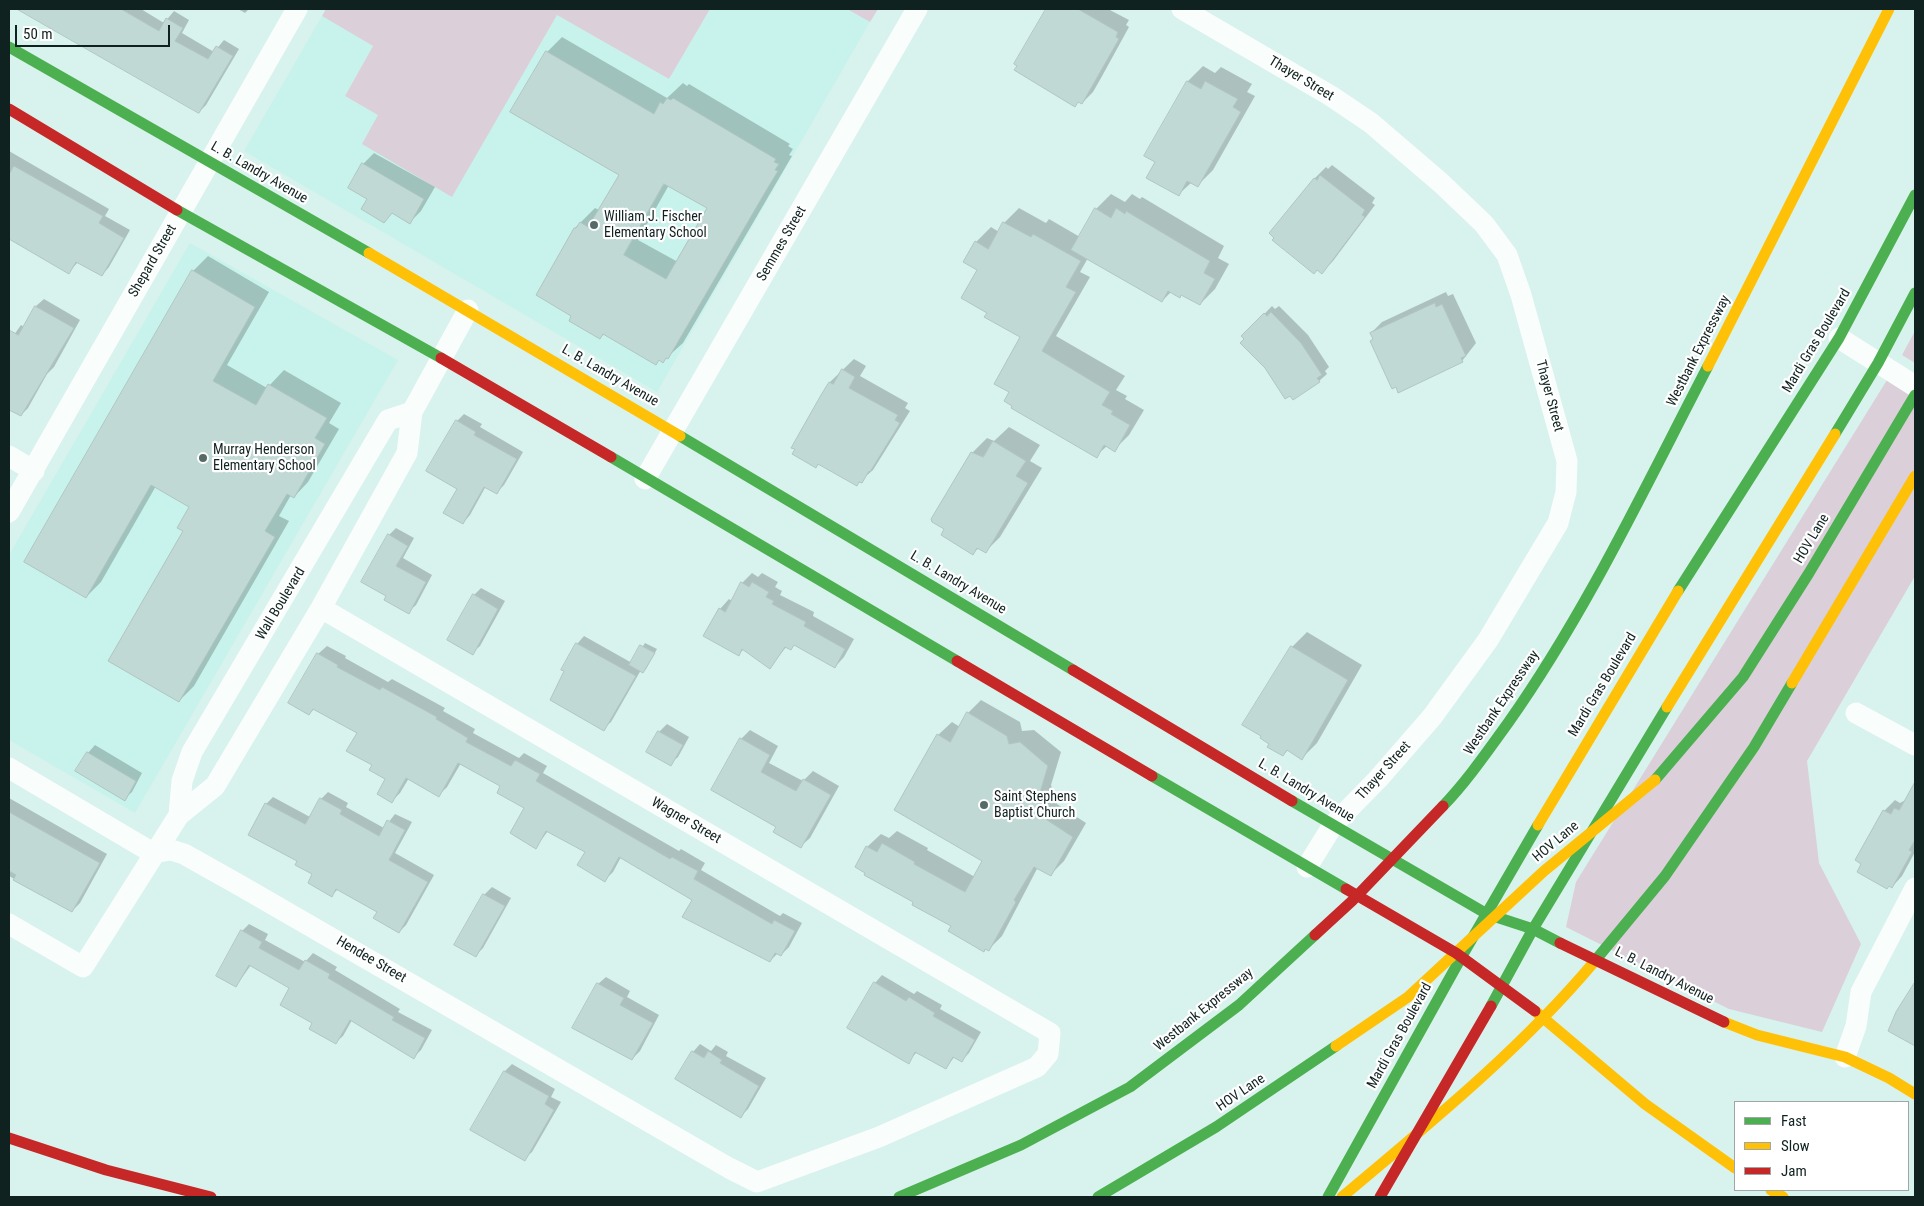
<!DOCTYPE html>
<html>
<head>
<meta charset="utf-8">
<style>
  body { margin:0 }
  #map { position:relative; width:1924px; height:1206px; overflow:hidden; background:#d8f2ed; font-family:"Roboto Condensed",sans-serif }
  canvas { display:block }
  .frame { position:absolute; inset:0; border:10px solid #102220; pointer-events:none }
  .legend { position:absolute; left:1734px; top:1101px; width:175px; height:90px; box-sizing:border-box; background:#fff; border:1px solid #9fa7a6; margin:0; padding:6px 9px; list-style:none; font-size:15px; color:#102220 }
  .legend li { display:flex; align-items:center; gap:10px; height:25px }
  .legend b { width:25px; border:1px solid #9fa7a6 }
  .scale { position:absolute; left:15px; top:25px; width:155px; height:22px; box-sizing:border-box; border:2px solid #102220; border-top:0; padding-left:6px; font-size:15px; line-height:18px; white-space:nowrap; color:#102220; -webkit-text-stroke:4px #fff; paint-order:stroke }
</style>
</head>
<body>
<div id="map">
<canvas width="1924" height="1206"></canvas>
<div class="frame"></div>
<ul class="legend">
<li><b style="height:6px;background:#4caf50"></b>Fast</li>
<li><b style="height:6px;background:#ffc107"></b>Slow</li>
<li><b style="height:6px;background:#c62828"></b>Jam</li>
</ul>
<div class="scale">50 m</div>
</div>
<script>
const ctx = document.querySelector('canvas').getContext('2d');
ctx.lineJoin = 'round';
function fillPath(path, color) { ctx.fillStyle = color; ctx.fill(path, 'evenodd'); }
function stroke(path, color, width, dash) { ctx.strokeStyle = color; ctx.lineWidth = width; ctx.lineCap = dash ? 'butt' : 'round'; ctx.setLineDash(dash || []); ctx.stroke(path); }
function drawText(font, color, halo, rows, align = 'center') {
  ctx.font = font + ' "Roboto Condensed",sans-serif'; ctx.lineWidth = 4.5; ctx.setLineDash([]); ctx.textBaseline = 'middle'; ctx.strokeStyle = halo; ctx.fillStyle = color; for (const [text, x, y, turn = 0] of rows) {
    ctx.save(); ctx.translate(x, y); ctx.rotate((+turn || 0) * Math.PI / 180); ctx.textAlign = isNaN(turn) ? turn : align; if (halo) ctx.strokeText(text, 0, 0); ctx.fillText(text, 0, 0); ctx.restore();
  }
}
fillPath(new Path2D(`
  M710,9H847L870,22L657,392L244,151L322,16L373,46L345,96L379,115L452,196L557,15L669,79Z
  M190,243L398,360L135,813L9,740V555Z`), '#c8f3ec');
fillPath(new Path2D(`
  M326,9H710L669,79L557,15L452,197L362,144L378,115L345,96L373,46L322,16Z
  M847,9H878L870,22Z
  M1915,331V363L1902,355Z
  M1887,380L1915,399V576L1807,761L1819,863L1861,944L1822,1032L1729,1009L1566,927L1576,882Z`), '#dbcfd9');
fillPath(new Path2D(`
  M37,9H141L164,23L174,11L189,20L182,33L214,52L224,40L239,49L206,105L199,112L33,17Z
  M238,9H249L245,13Z
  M1047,9H1108L1129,20L1126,25L1129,27L1101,78L1093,92L1082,103L1016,64Z
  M562,37L667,98L683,83L687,86L689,84L790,144L788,146L793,149L789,155L792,156L683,343L663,361L604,334L600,338L573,316L575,228L595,208L599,210L621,175L547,52ZM669,185L708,208L678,262L638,240Z
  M1203,66L1215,73L1221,67L1252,84L1247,92L1255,96L1213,170L1198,185L1192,182L1178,195L1157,161L1146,155L1188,81Z
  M9,151L109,209L105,216L130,230L109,267L102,275L78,262L69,272L9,238Z
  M374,153L435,187L421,211L410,222L393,212L384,221L369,198L363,164Z
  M1332,165L1375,198L1372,203L1375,205L1333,261L1322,272L1315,178L1326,167L1328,169Z
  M1111,194L1125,202L1132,194L1140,199L1142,197L1224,246L1218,258L1229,264L1215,289L1200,304L1182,294L1171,292L1162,301L1088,258L1080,272L1090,277L1056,336L1125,376L1116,390L1127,396L1125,399L1144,410L1129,435L1114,450L1107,446L1096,456L1011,392L1022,337L989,313L976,242L991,227L999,232L1004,223L1019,208L1046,223L1049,219L1080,237L1096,209Z
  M208,256L269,292L227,365L267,388L284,370L341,403L329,423L339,429L308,482L294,497L291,495L279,516L289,521L194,686L179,701L184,531L191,506L156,486L101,582L86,597L193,271Z
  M1446,292L1448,296L1453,294L1476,343L1462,361L1371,341L1374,338L1371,333L1382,322Z
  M44,299L80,320L54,367L47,374L28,408L21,415L9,408V342L21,325L24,327L36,306Z
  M1272,306L1275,309L1279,306L1308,335L1329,367L1325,371L1327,374L1319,381L1293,398L1246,339L1250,329Z
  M854,359L866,366L860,376L908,403L905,408L910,411L873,470L857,484L819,463L816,467L822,396L830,382Z
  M464,414L482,424L480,427L523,452L504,485L497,492L486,486L470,515L463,523L458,488L457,421Z
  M1009,427L1040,445L1030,461L1042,468L1000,537L985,552L979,548L973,553L946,529L972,453L987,438L994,441Z
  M396,528L414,538L403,558L432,575L416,605L408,612L386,600L389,535Z
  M752,573L758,577L762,573L778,582L775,587L782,591L780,595L814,612L813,616L854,639L844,657L835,667L795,644L791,648L787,646L770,667L744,649L739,654L720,609L729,599L732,601L742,583Z
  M481,588L505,601L480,646L472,653L474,595Z
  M1307,632L1362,665L1317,743L1302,758L1288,750L1283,755L1271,744L1292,647Z
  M584,636L632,663L645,643L657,649L646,669L643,672L641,670L611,722L603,729L563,669L577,644Z
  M327,646L346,656L345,658L388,682L392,679L445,708L443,711L475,729L473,733L519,758L524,753L547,766L543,773L679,851L681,849L705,863L701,870L780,916L783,913L802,923L789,947L781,955L778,953L770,961L694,899L621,857L613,872L605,880L587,852L548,831L536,847L526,807L502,786L461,763L447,787L439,795L409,778L400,793L392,801L387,779L374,765L358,732L315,708L309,714L290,703L318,654Z
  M981,700L1020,722L1022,731L1034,730L1061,752L1051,785L1057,804L1086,823L1064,861L1050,875L1038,867L1002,936L989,949L915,902L867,847L881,834L889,838L897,831L928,848L927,850L975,877L984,861L938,735L952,722L960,727L968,713Z
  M667,724L689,737L678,757L670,764L648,752L659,732Z
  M750,730L778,746L769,763L803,781L813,771L839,786L810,838L801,846L778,826L741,739Z
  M95,745L142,773L132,792L124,799L88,753Z
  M1915,785V852L1902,876L1892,887L1884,811L1895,800L1900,803L1907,799Z
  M328,792L348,803L346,807L384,828L395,814L412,822L395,853L434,875L406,925L399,932L378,912L338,889L332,895L299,860L266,804L273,797L310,817L321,799Z
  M9,798L107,854L80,903L72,911L9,876Z
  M492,887L511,898L483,948L476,955L456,945L484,895Z
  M249,924L268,934L265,940L305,962L313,953L337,967L335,970L400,1009L398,1012L432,1030L421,1050L414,1057L352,1020L343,1036L335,1043L314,1022L291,987L251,965L236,986L242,931Z
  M882,975L914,994L917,991L942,1005L940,1009L981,1032L969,1053L962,1060L955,1056L946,1068L917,1052L908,1062L875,983Z
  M606,977L630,991L627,997L659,1015L640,1051L632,1059L598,984Z
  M1915,985V1044L1890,1031L1897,1013Z
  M700,1044L711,1051L716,1045L728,1052L726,1056L766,1078L748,1109L741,1116L693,1052Z
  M512,1064L555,1089L551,1097L561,1102L532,1152L524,1159L472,1129L505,1071Z`), '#0003');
const building = new Path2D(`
  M17,9H121L159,31L166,18L183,28L175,41L208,59L216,46L233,56L199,113Z
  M1046,9H1078L1118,32L1116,37L1119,39L1082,104L1078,102L1075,107L1014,70L1017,66L1014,64Z
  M546,51L654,114L660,102L663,104L667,98L671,100L673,98L776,159L774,162L779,164L775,170L778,171L767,189L668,359L666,358L663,363L659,360L656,365L603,334L600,339L569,321L571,316L536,295L574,228H576L580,222L588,227L619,175L510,112ZM664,184L707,208L666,279L624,255Z
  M1187,81L1201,89L1205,81L1238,99L1233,107L1241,112L1198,187L1187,181L1179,196L1146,178L1155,162L1144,156Z
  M362,163L424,199L410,224L392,213L384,223L361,209L367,199L348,188Z
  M14,166L103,216L99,223L124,238L102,276L76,262L69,274L9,239V175Z
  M1320,175L1365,210L1362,215L1365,217L1322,274L1317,270L1314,274L1272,240L1274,238L1269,233L1314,178L1317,180Z
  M1095,208L1111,218L1116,208L1125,214L1126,211L1210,261L1204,273L1215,279L1200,305L1181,295L1180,298L1168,291L1162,302L1071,250Z
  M1003,222L1031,237L1033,234L1081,261L1066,287L1076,292L1042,351L1110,392L1102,405L1113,411L1111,414L1130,425L1115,452L1104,445L1097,458L1011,408L1012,406L1004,401L1009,392L994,384L1020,337L984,317L987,313L961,298L977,270L963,262L975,241L988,249Z
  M192,270L255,307L213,381L256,405L268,384L327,418L315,438L325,444L294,498L287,494L265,531L275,537L179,702L108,661L183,531L177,528L189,507L151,485L86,598L24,562Z
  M1435,303L1436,307L1442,304L1466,356L1461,358L1463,362L1398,393L1396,387L1392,389L1370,341L1373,339L1370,333Z
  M35,306L74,328L21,416L9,410V330L18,335Z
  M1271,312L1301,343L1322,375L1317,378L1320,382L1293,400L1290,396L1285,399L1265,368L1240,343L1244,339L1241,336L1264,313L1267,316Z
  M842,369L855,377L849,388L898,415L895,420L900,423L870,472L869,471L862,483L859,482L857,486L818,464L816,468L792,454L795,449L791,448L821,395L829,382L833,384Z
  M456,420L476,432L474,435L517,459L497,494L484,487L463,524L443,513L457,489L426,471Z
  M993,441L1026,461L1016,476L1028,483L986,553L977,548L973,555L941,535L944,529L932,522L931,519L971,452L983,457Z
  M388,534L408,546L396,566L426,582L409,614L384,600L386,596L361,582Z
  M741,582L749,587L752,582L769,592L766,597L774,601L772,604L806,622L804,626L845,649L835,668L794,645L791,650L785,647L770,669L742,649L739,656L703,636L719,608L725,612Z
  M473,594L498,609L473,655L447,640Z
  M576,643L636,676L604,731L550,700L564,671L561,670Z
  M640,645L655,653L643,673L629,665Z
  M1291,646L1348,680L1302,760L1287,750L1283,756L1267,747L1269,744L1260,738L1261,736L1242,725Z
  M317,653L338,665L337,667L380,690L382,687L437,717L436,719L468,738L466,742L511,766L515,760L540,774L536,781L670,859L672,857L698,871L694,879L772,924L774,920L795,931L781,956L775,953L770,962L682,917L692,900L619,857L605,882L577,865L585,852L546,831L536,849L510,833L524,808L497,793L500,786L458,763L439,797L406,778L392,803L377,794L385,779L369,770L372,765L346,751L357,733L313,709L309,715L288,703Z
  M967,712L1007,736L1009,744L1020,742L1048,766L1038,799L1044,818L1073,837L1051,876L1034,867L1014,900L1016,902L989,951L985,949L984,952L948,931L951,926L912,905L913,902L864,875L865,873L855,867L866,846L877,852L882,843L915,862L914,864L965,892L982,861L894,810L937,734L950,742Z
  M658,731L683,745L671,766L646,752Z
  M740,738L770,755L761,772L796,791L803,779L831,795L801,848L773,832L776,827L711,790Z
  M87,752L136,781L125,801L75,771Z
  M1915,782V840L1909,850L1912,852L1892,888L1889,886L1887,889L1857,872L1861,864L1855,860L1883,810L1891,814L1894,808L1899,810Z
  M320,798L342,810L340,814L379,836L387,820L405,830L389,860L428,882L399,933L373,918L377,912L336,889L332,897L308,883L312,874L295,865L297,861L248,835L265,803L305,824Z
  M9,812L100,863L72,912L13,880L16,875L9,871Z
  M483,894L505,906L476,957L454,945Z
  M241,930L262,942L259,948L299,970L305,960L330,974L328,978L394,1017L392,1020L425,1038L414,1059L350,1020L336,1044L309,1029L312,1023L280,1005L289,988L249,965L236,987L216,976Z
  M874,982L906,1001L909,997L935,1013L933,1016L975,1040L962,1062L953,1057L946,1069L915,1052L909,1064L847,1028Z
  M1915,982V1046L1888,1031L1896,1012Z
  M597,983L624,998L620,1005L653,1023L632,1060L572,1028Z
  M692,1051L704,1058L708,1051L722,1060L720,1063L759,1086L741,1118L675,1079Z
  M504,1071L549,1096L545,1104L554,1110L525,1161L470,1130Z`);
fillPath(building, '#c1d9d5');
stroke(building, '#b0c5c1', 1);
stroke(new Path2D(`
  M1182,9L1331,96L1371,123L1441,183L1484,224L1507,255L1521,295L1567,461L1566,492L1558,523L1488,640L1432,717L1378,779L1333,825L1307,867
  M1839,338L1915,386
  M9,456L34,471
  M645,479L917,9
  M9,512L297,9
  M1856,713L1915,745
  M9,768L153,853L171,850L184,854L241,886L729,1168L757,1182L879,1137L1037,1067L1048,1054L1050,1033L321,608
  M179,815L182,781L192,752L388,420L412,412
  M9,924L83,967L179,815L215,786L321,608L407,453L412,412L468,310
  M1845,1057L1856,1026L1861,992L1915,888`), '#f9fdfc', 21);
stroke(new Path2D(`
  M9,47L369,253
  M177,210L441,358
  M1835,434L1878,363L1915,293
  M680,436L1073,670
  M611,457L957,661
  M1678,591L1839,338L1915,195
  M1152,776L1346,889
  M1655,780L1743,677L1809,573L1915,395
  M1292,801L1487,914L1533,929L1560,943
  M1443,806C1467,781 1487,752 1508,723C1587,611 1645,487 1708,366
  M1594,962L1665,876L1754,747L1792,683
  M1491,1006L1533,929L1667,707
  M899,1197L1021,1145L1130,1087L1239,1005L1315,935
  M1098,1197L1216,1127L1336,1046
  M1328,1197L1462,956L1538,825`), '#4caf50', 11);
stroke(new Path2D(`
  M369,253L680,436
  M1708,366L1889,9
  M1792,683L1915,476
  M1667,707L1835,434
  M1538,825L1678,591
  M1535,1011L1645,1104L1735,1168
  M1724,1022L1757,1035L1845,1057L1889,1078L1915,1094
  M1336,1046L1408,997L1544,871L1655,780
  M1771,1190L1783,1197
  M1342,1197C1430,1123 1520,1050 1594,962`), '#ffc107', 11);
stroke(new Path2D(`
  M9,109L177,210
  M441,358L611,457
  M957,661L1152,776
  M1073,670L1292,801
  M1346,889L1456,953L1535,1011
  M1315,935L1352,901L1443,806
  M1560,943L1724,1022
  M9,1138L106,1170L211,1197
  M1380,1197L1491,1006`), '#c62828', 11);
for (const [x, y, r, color] of [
  [594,225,5,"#566b68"],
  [203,458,5,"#566b68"],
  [984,805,5,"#566b68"]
]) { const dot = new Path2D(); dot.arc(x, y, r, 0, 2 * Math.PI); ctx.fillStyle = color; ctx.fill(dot); stroke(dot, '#fff', 2); }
drawText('14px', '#102220', '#fff', [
  ["Thayer Street",1301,79,31],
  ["L. B. Landry Avenue",259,173,30],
  ["Semmes Street",782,244,-60],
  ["Shepard Street",153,261,-60],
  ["Mardi Gras Boulevard",1817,341,-59],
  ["Westbank Expressway",1699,351,-63],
  ["L. B. Landry Avenue",610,376,30],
  ["Thayer Street",1549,396,75],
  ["HOV Lane",1812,539,-59],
  ["L. B. Landry Avenue",958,583,31],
  ["Wall Boulevard",281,604,-59],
  ["Mardi Gras Boulevard",1603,685,-59],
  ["Westbank Expressway",1502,703,-56],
  ["Thayer Street",1384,771,-48],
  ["L. B. Landry Avenue",1306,791,31],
  ["Wagner Street",686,821,30],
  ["HOV Lane",1556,842,-40],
  ["Hendee Street",371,960,30],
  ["L. B. Landry Avenue",1664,976,27],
  ["Westbank Expressway",1204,1010,-39],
  ["Mardi Gras Boulevard",1400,1036,-61],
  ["HOV Lane",1241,1093,-34]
]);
drawText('14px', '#102220', '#fff', [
  ["William J. Fischer",604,217],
  ["Elementary School",604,233],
  ["Murray Henderson",213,450],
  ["Elementary School",213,466],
  ["Saint Stephens",994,797],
  ["Baptist Church",994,813]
], 'left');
</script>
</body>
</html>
